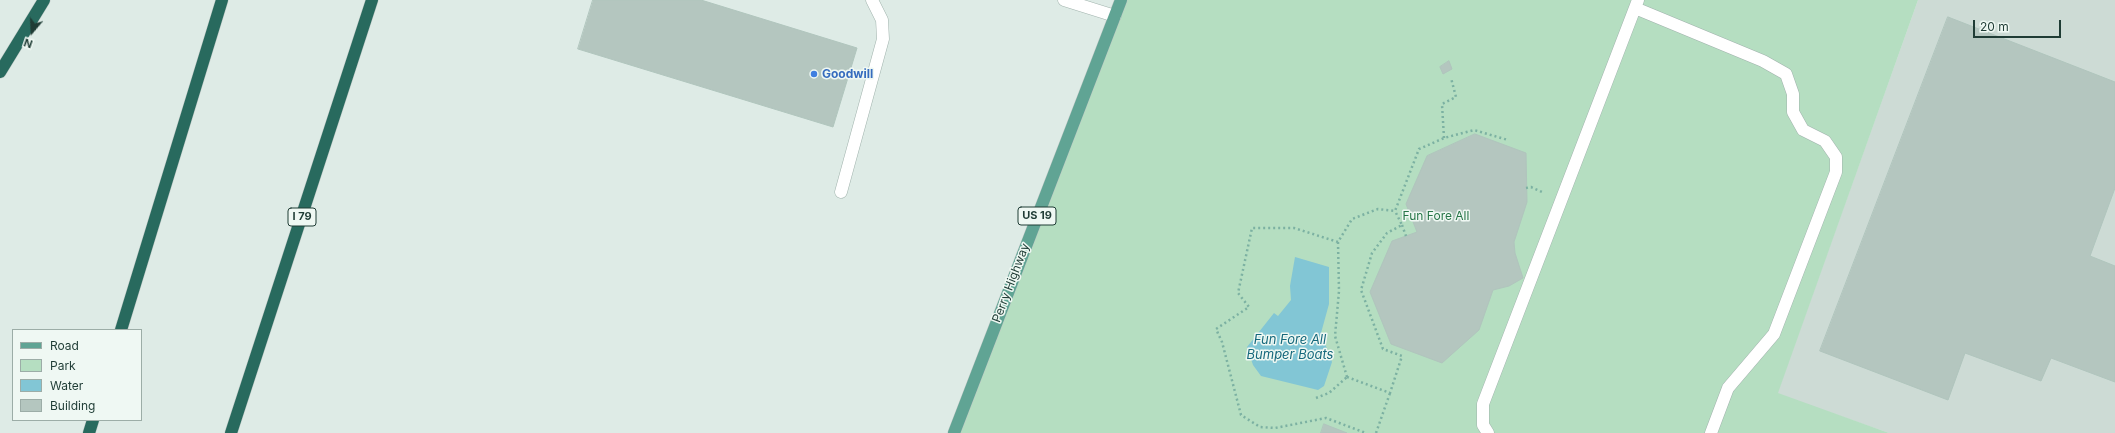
<!DOCTYPE html>
<html>
<head>
<meta charset="utf-8">
<style>
  body { margin:0 }
  #map { position:relative; width:2115px; height:433px; overflow:hidden; background:#deebe6; font-family:Inter,sans-serif }
  canvas { display:block }
  .legend { position:absolute; left:12px; top:329px; width:130px; height:92px; box-sizing:border-box; background:#eff8f3; border:1px solid #9cada7; margin:0; padding:5px 7px; list-style:none; font-size:12px; color:#1f3c35 }
  .legend li { display:flex; align-items:center; gap:8px; height:20px }
  .legend b { width:20px; border:1px solid #9cada7 }
  .north { position:absolute; left:12px; top:12px; width:40px; height:40px; -webkit-text-stroke:3px #eff8f3; paint-order:stroke; rotate:199deg; font-size:11px; font-weight:700; line-height:16px; text-align:center; color:#1f3c35 }
  .north::after { content:''; display:block; margin:auto; width:14px; height:18px; background:#1f3c35; clip-path:polygon(50% 0,100% 100%,50% 72%,0 100%) }
  .scale { position:absolute; left:1973px; top:20px; width:88px; height:18px; box-sizing:border-box; border:2px solid #1f3c35; border-top:0; padding-left:5px; font-size:12px; line-height:14px; white-space:nowrap; color:#1f3c35; -webkit-text-stroke:3px #eff8f3; paint-order:stroke }
</style>
</head>
<body>
<div id="map">
<canvas width="2115" height="433"></canvas>
<ul class="legend">
<li><b style="height:5px;background:#60a494"></b>Road</li>
<li><b style="height:11px;background:#b5dec1"></b>Park</li>
<li><b style="height:11px;background:#82c6d5"></b>Water</li>
<li><b style="height:11px;background:#b4c6bf"></b>Building</li>
</ul>
<div class="north">N</div>
<div class="scale">20 m</div>
</div>
<script>
const ctx = document.querySelector('canvas').getContext('2d');
ctx.lineJoin = 'round';
function fillPath(path, color) { ctx.fillStyle = color; ctx.fill(path, 'evenodd'); }
function stroke(path, color, width, dash) { ctx.strokeStyle = color; ctx.lineWidth = width; ctx.lineCap = dash ? 'butt' : 'round'; ctx.setLineDash(dash || []); ctx.stroke(path); }
function drawText(font, color, halo, rows, align = 'center') {
  ctx.font = font + ' Inter,sans-serif'; ctx.lineWidth = 3; ctx.setLineDash([]); ctx.textBaseline = 'middle'; ctx.strokeStyle = halo; ctx.fillStyle = color; for (const [text, x, y, turn = 0] of rows) {
    ctx.save(); ctx.translate(x, y); ctx.rotate((+turn || 0) * Math.PI / 180); ctx.textAlign = isNaN(turn) ? turn : align; if (halo) ctx.strokeText(text, 0, 0); ctx.fillText(text, 0, 0); ctx.restore();
  }
}
fillPath(new Path2D(`
  M1918,0H2115V433H1889L1777,394Z`), '#cddbd5');
fillPath(new Path2D(`
  M1121,0H1918L1778,393L1889,433H954Z`), '#b5dec1');
fillPath(new Path2D(`
  M1295,257L1329,267V304L1321,333L1332,362L1324,386L1318,390L1261,376L1253,365L1247,347L1274,313L1278,316L1291,300L1290,286Z`), '#82c6d5');
const building = new Path2D(`
  M593,0H701L857,48L833,127L578,49Z
  M1948,17L2115,82V188L2090,256L2115,266V382L2051,358L2041,381L1965,353L1948,400L1820,351Z
  M1449,61L1452,69L1443,74L1440,67Z
  M1475,134L1526,153L1527,202L1514,242L1515,253L1523,278L1509,286L1493,290L1479,330L1442,363L1391,344L1370,292L1392,241L1417,232L1406,204L1427,156Z
  M1324,424L1347,433H1321Z`);
fillPath(building, '#b4c6bf');
stroke(building, '#b0c5bd', 1);
const lane = new Path2D(`
  M1064,0L1115,16
  M1635,8L1763,61L1786,74L1793,94V112L1803,130L1825,141L1836,157V172L1774,334L1728,388L1711,433
  M841,192L883,39L882,20L872,0
  M1488,433L1483,425V404L1638,0`);
const primary = new Path2D(`
  M954,433L1121,0`);
const highway = new Path2D(`
  M0,72L44,0
  M121,330L222,0
  M89,433L93,420
  M231,433L372,0`);
stroke(lane, '#a1b3ad', 13);
stroke(primary, '#c0c8c6', 13);
stroke(highway, '#c0c8c6', 13);
stroke(new Path2D(`
  M1444,138L1442,104L1456,97L1451,78
  M1526,188L1531,187L1542,192
  M1402,225L1406,236
  M1338,242L1294,228H1252L1238,293L1249,307L1216,329L1222,342L1241,415L1260,427L1275,428L1326,418L1366,433
  M1347,377L1335,336L1339,291L1338,242L1352,219L1378,209L1395,211L1419,149L1444,138L1474,130L1508,140
  M1347,377L1390,393L1402,356L1383,349L1361,290L1372,253L1387,233L1402,225L1395,211
  M1316,398L1329,393L1347,377
  M1376,433L1390,393`), '#7cb1a2', 2.5, [2, 3]);
stroke(lane, '#fff', 12);
stroke(primary, '#60a494', 12);
stroke(highway, '#286a5e', 12);
for (const [x, y, r, color] of [
  [814,74,4,"#3f7fe0"]
]) { const dot = new Path2D(); dot.arc(x, y, r, 0, 2 * Math.PI); ctx.fillStyle = color; ctx.fill(dot); stroke(dot, '#eff8f3', 1.5); }
for (const [x, y, w] of [
  [1037,216,38],
  [302,217,28]
]) { const box = new Path2D(); box.roundRect(x - w / 2, y - 9, w, 18, 3); ctx.fillStyle = '#eff8f3'; ctx.fill(box); stroke(box, '#1f3c35', 1); }
drawText('bold 11px', '#1f3c35', null, [
  ["US 19",1037,216],
  ["I 79",302,217]
]);
drawText('bold 12px', '#366cbe', '#eff8f3', [
  ["Goodwill",822,74]
], 'left');
drawText('12px', '#267547', '#eff8f3', [
  ["Fun Fore All",1436,216]
]);
drawText('12px', '#1f3c35', '#eff8f3', [
  ["Perry Highway",1011,283,-69]
]);
drawText('italic 13px', '#15687c', '#eff8f3', [
  ["Fun Fore All",1290,340],
  ["Bumper Boats",1290,355]
]);
</script>
</body>
</html>
